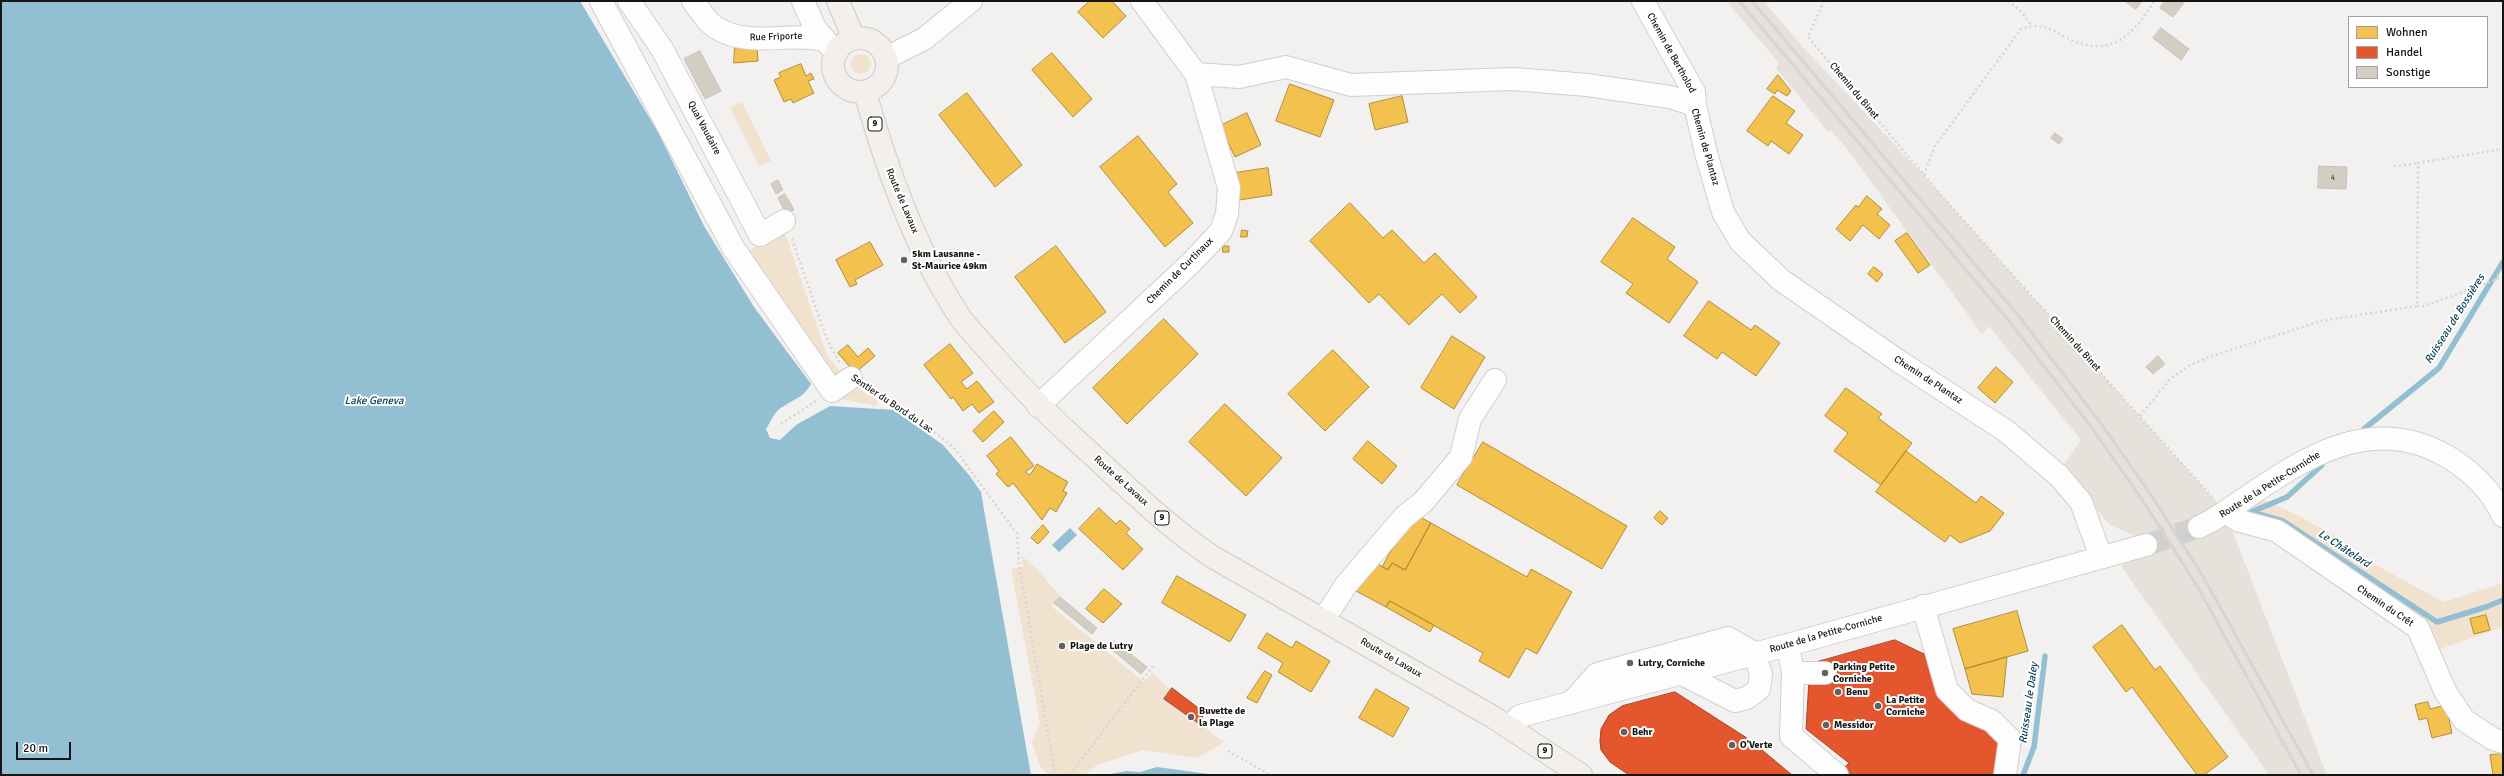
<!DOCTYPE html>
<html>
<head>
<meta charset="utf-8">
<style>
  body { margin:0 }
  #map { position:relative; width:2504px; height:776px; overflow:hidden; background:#f3f1ef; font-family:Signika,sans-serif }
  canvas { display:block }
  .frame { position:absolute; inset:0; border:2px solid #161514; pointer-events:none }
  .legend { position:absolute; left:2348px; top:16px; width:140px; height:72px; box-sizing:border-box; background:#fff; border:1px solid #a2a1a1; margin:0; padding:5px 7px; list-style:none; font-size:12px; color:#161514 }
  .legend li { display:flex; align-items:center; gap:8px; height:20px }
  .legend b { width:20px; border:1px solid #a2a1a1 }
  .scale { position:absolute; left:16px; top:742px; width:55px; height:18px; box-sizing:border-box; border:2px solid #161514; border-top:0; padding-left:5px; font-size:12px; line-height:14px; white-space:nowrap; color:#161514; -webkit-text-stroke:3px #fff; paint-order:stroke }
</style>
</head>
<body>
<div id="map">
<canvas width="2504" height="776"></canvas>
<div class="frame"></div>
<ul class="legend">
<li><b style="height:11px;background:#f2c14e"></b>Wohnen</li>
<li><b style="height:11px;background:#e4572e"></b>Handel</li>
<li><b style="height:11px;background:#d4cdc2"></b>Sonstige</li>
</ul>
<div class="scale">20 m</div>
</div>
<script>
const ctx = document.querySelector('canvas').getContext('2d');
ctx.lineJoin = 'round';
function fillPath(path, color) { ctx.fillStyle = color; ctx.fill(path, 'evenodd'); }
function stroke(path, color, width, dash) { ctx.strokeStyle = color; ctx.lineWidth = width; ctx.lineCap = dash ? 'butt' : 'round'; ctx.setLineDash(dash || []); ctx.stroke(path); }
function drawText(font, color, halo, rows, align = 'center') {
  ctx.font = font + ' Signika,sans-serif'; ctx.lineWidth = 4; ctx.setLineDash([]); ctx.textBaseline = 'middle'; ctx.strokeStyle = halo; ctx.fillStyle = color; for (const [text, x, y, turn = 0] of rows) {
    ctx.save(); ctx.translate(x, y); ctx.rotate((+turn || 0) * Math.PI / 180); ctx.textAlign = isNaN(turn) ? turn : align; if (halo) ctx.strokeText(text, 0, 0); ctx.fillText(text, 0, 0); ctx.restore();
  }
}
fillPath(new Path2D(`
  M1726,1H1764L1801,45L1924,176L2225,512L2327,775H2269L2121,566L2148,550L2142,539L2110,525L2061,469L2081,440L1989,326L1982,334L1844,145L1831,131L1828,132L1776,68L1779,63Z`), '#e6e1db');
fillPath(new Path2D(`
  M851 64a10 10 0 1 1 20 0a10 10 0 1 1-20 0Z
  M742,102L771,161L759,166L730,108Z
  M784,230L827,355L847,381L878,401L876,406L833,397L735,258Z
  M2261,499L2291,512L2332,534L2370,562L2444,602L2503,583V627L2429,653L2417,628L2240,521L2245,509Z
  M1022,556L1038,570L1060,596L1051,606L1144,682L1152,673L1170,689L1164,698L1224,742L1197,758L1143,750L1097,765L1084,775H1049L1040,767L1032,742L1040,723L1011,569L1023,567Z`), '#f0e2cf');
fillPath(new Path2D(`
  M1,1H580L659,134L704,226L754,307L811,384C804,397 796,398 784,406C775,410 771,421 766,429L770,438L780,440L796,425L830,406L894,410L943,445L969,475L981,492L984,510L1031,775H1Z
  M1070,528L1077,535L1059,552L1052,545Z
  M1157,767L1216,775H1106L1126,771L1140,772Z`), '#92bfd1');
const homes = new Path2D(`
  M1090,1H1112L1126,16L1103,38L1078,12Z
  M735,47L757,48L758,61L734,63Z
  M1052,53L1092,99L1073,117L1032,70Z
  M801,64L806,76L811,73L814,79L808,81L814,93L793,103L791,99L784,102L774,80L781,77L779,73Z
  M1778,75L1791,91L1787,96L1777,90L1775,94L1767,89Z
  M1290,84L1334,100L1320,137L1276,121Z
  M967,93L1022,165L995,187L939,115Z
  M1402,96L1408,122L1375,130L1369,104Z
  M1773,96L1795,111L1786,123L1803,135L1789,154L1771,141L1768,146L1747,131Z
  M1247,113L1261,145L1235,157L1220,126Z
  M1138,136L1177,184L1168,192L1193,223L1165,247L1100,167Z
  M1268,168L1272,195L1239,200L1235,173Z
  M1867,196L1882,209L1877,214L1890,225L1879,239L1863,225L1850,241L1836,229L1856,205L1858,207Z
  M1350,203L1383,238L1392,230L1424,263L1435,253L1477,297L1460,313L1442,294L1409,325L1379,294L1369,303L1310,241Z
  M1633,218L1675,247L1667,259L1698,282L1669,323L1626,293L1633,284L1601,262Z
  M1242,230L1248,231L1247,237H1241Z
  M1907,233L1930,265L1918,273L1895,241Z
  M870,242L883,265L855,280L857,284L850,287L836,260Z
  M1056,246L1106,312L1065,343L1015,277Z
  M1223,246H1229V252H1223Z
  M1874,267L1883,274L1877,282L1868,274Z
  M1709,301L1751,330L1755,325L1780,343L1756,376L1722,352L1717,359L1684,336Z
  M1164,319L1198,354L1127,424L1093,388Z
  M1452,336L1485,357L1454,409L1421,388Z
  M950,344L973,373L961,382L967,389L977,381L994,402L979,413L972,404L963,411L953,397L951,399L924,365Z
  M848,345L858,357L868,348L875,356L855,373L838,353Z
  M1333,350L1369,387L1325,431L1288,394Z
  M1996,367L2013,382L1995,403L1978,388Z
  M1846,388L1882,414L1878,418L1912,443L1881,485L1834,451L1848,433L1825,416Z
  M1225,404L1282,458L1246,496L1189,442Z
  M994,411L1004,422L983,442L973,431Z
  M1011,437L1034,466L1025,472L1030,475L1037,464L1068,482L1063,491L1067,493L1056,512L1050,508L1042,520L1013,483L1008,487L996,474L999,471L987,456Z
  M1368,441L1397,466L1382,484L1353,459Z
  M1483,442L1627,526L1602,569L1457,485Z
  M1906,451L1976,503L1981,496L2004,513L1990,531L1960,543L1950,535L1945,542L1876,492Z
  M1099,508L1116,524L1120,520L1130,529L1126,533L1143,549L1123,570L1079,529Z
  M1660,511L1668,518L1662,525L1654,518Z
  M1422,518L1431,523L1405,570L1392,563L1388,570L1382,567L1406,523Z
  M1431,523L1527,577L1531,569L1572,592L1537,654L1526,648L1509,678L1479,661L1483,653L1390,601L1386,607L1356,591L1373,561L1388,570L1392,563L1405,570Z
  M1043,525L1049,532L1038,544L1031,538Z
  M1177,576L1246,615L1230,642L1162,603Z
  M1104,589L1122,604L1103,623L1086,609Z
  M1390,601L1434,625L1430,632L1386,607Z
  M2017,611L2028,651L1965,669L1953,629Z
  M2486,615L2490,630L2474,634L2470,619Z
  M2122,625L2155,670L2160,666L2228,757L2204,775H2197L2132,687L2126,692L2093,647Z
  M1267,633L1292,648L1296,641L1330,661L1311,692L1278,672L1283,663L1258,648Z
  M1857,653L1925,697L1912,717L1899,710L1885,727L1889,731L1876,750L1818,709L1847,672L1843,669Z
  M2007,657L2003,697L1972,694L1965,669Z
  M1265,671L1272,675L1257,703L1247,698Z
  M1376,689L1409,708L1393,737L1359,718Z
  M2428,702L2430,709L2446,705L2452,733L2432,738L2427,718L2419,720L2415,705Z
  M1683,703L1751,745L1738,764L1726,758L1711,775H1669L1629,743L1632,719Z
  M1928,724L1996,771L1993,775H1896L1920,746L1915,741Z
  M2503,754V775H2493L2490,755Z
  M1762,764L1779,775H1753Z`);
fillPath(homes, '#f2c14e');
stroke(homes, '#b08d3d', 1);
const shops = new Path2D(`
  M1895,640L1924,654L1941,698L1995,732L2003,743L1999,775H1851L1843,769L1849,763L1806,729L1810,664Z
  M1172,688L1205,713L1198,723L1164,699Z
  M1675,692L1750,740L1792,775H1629L1610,762L1601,750L1600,741L1601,729L1609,715L1622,706Z`);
fillPath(shops, '#e4572e');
stroke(shops, '#a64326', 1);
stroke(new Path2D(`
  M2364,429L2439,368L2503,262
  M2251,512L2283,521L2437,622L2486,607L2503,600
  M2251,512L2287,497L2322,465
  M2023,775L2034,747L2045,656`), '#92bfd1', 5.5);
const building = new Path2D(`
  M2125,1H2142L2136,9Z
  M2165,1H2185L2173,17L2160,8Z
  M2161,28L2189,49L2181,60L2153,38Z
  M700,51L721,91L705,99L684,59Z
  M2055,133L2063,139L2059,144L2051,138Z
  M2319,166L2347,167L2346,189L2318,188Z
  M778,180L783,190L776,194L771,184Z
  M785,194L794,210L786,214L778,198Z
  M2158,356L2165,364L2153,374L2146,367Z
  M1060,597L1097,628L1092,634L1054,603Z
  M1114,641L1147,667L1141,674L1109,647Z`);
fillPath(building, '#d4cdc2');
stroke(building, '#c3c2c1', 1);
stroke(new Path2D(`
  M2146,545L2199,527`), '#d2d0ce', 22, [22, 11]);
const minor = new Path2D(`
  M601,1L734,249L832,391L851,378
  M629,1L662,49L760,235L784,221
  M693,1C699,9 706,21 715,27C749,49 788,31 824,40
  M803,1L815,28L836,53
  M1142,1L1196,74L1239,77L1286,67L1351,85L1514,79L1587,85L1670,97L1695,105L1706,153L1723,212L1740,241L1781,280L1900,362L2006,431L2059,476L2081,502L2101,557
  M1643,1L1694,92L1695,105
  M886,58L924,39L971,1
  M1038,406L1191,263L1221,231L1227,214L1229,188L1196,74
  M2225,512L2240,521L2277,531L2418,628L2445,691L2464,720L2493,739L2503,742
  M2199,527L2211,521C2282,476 2359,404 2448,457C2471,471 2492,491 2503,516
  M1923,606L1947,690L1967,710L1992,721L2010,739L2005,775
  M1324,619L1346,585L1404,517L1423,502L1461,457L1470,419L1495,380
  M1788,645L1793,673L1791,736L1837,775
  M1793,673H1825
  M1571,703L1597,674L1728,638L1754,653L1761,674L1759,689L1747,698L1735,701L1680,673
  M1509,727L1520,716L1788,645L2146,545`);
const major = new Path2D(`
  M838,1L854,39
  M833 65a27 27 0 1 1 54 0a27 27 0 1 1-54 0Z
  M865,92C887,169 915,249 960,317C968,329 980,340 989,351C1020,387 1052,419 1087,450C1127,487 1166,525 1211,556L1493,717L1581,775`);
stroke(minor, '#d1cfce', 24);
stroke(major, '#cccbca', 24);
stroke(new Path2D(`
  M1824,1L1808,37L1940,194L2212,497
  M2008,1L2022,12L2031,25
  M2394,166L2418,163
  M1924,175L1935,146L2021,29C2048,19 2058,38 2083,44C2117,54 2138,28 2154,1
  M792,239L827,340L840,363
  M2495,280L2503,267
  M2417,306H2424L2503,277
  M867,389L936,433L955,449L1017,534L1019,563L1055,775
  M2140,416L2171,378L2192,364L2212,356L2321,321L2417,306L2418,163L2503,149
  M781,424L816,401
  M1228,751L1270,775
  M1070,775L1153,666`), '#d5d5d5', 2.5, [2, 3]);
stroke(minor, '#fdfdfd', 22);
stroke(major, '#f3efeb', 22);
stroke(new Path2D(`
  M1739,1L2009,321L2092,428L2143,501L2196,584L2301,775
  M1752,1L2018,315L2100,422L2151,495L2204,578L2313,775`), '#d5d5d5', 3);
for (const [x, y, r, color] of [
  [904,260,4,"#636261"],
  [1062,646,4,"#636261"],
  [1630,663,4,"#636261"],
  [1825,673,4,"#636261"],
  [1838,692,4,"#636261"],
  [1878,706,4,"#636261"],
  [1191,717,4,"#636261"],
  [1826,725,4,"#636261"],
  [1624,732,4,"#636261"],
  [1732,745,4,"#636261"]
]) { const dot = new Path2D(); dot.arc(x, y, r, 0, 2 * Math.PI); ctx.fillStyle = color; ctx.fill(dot); stroke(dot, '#fff', 1.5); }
drawText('8px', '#464340', null, [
  ["4",2333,178]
]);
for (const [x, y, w] of [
  [875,124,14],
  [1162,518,14],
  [1545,751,14]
]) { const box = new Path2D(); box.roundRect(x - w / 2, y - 7, w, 14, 3); ctx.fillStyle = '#fff'; ctx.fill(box); stroke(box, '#161514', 1); }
drawText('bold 9px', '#161514', null, [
  ["9",875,124],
  ["9",1162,518],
  ["9",1545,751]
]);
drawText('10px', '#161514', '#fff', [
  ["Rue Friporte",776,37,-2],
  ["Chemin de Bertholod",1671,53,61],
  ["Chemin du Binet",1854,91,50],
  ["Quai Vaudaire",704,128,62],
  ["Chemin de Plantaz",1705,147,74],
  ["Route de Lavaux",902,201,67],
  ["Chemin de Curtinaux",1180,271,-45],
  ["Chemin du Binet",2075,344,48],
  ["Chemin de Plantaz",1928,380,33],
  ["Sentier du Bord du Lac",892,404,34],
  ["Route de Lavaux",1121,481,42],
  ["Route de la Petite-Corniche",2270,485,-32],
  ["Chemin du Crêt",2385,606,34],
  ["Route de la Petite-Corniche",1826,634,-16],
  ["Route de Lavaux",1391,658,30]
]);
drawText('bold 10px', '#161514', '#fff', [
  ["5km Lausanne -",912,254],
  ["St-Maurice 49km",912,266],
  ["Plage de Lutry",1070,646],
  ["Lutry, Corniche",1638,663],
  ["Parking Petite",1833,667],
  ["Corniche",1833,679],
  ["Benu",1846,692],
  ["La Petite",1886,700],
  ["Corniche",1886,712],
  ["Buvette de",1199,711],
  ["la Plage",1199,723],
  ["Messidor",1834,725],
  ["Behr",1632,732],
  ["O'Verte",1740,745]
], 'left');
drawText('italic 11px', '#0c4458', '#fff', [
  ["Ruisseau de Bossières",2455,319,-58],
  ["Lake Geneva",374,401],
  ["Le Châtelard",2344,549,33],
  ["Ruisseau le Daley",2029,703,-82]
]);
</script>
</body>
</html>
